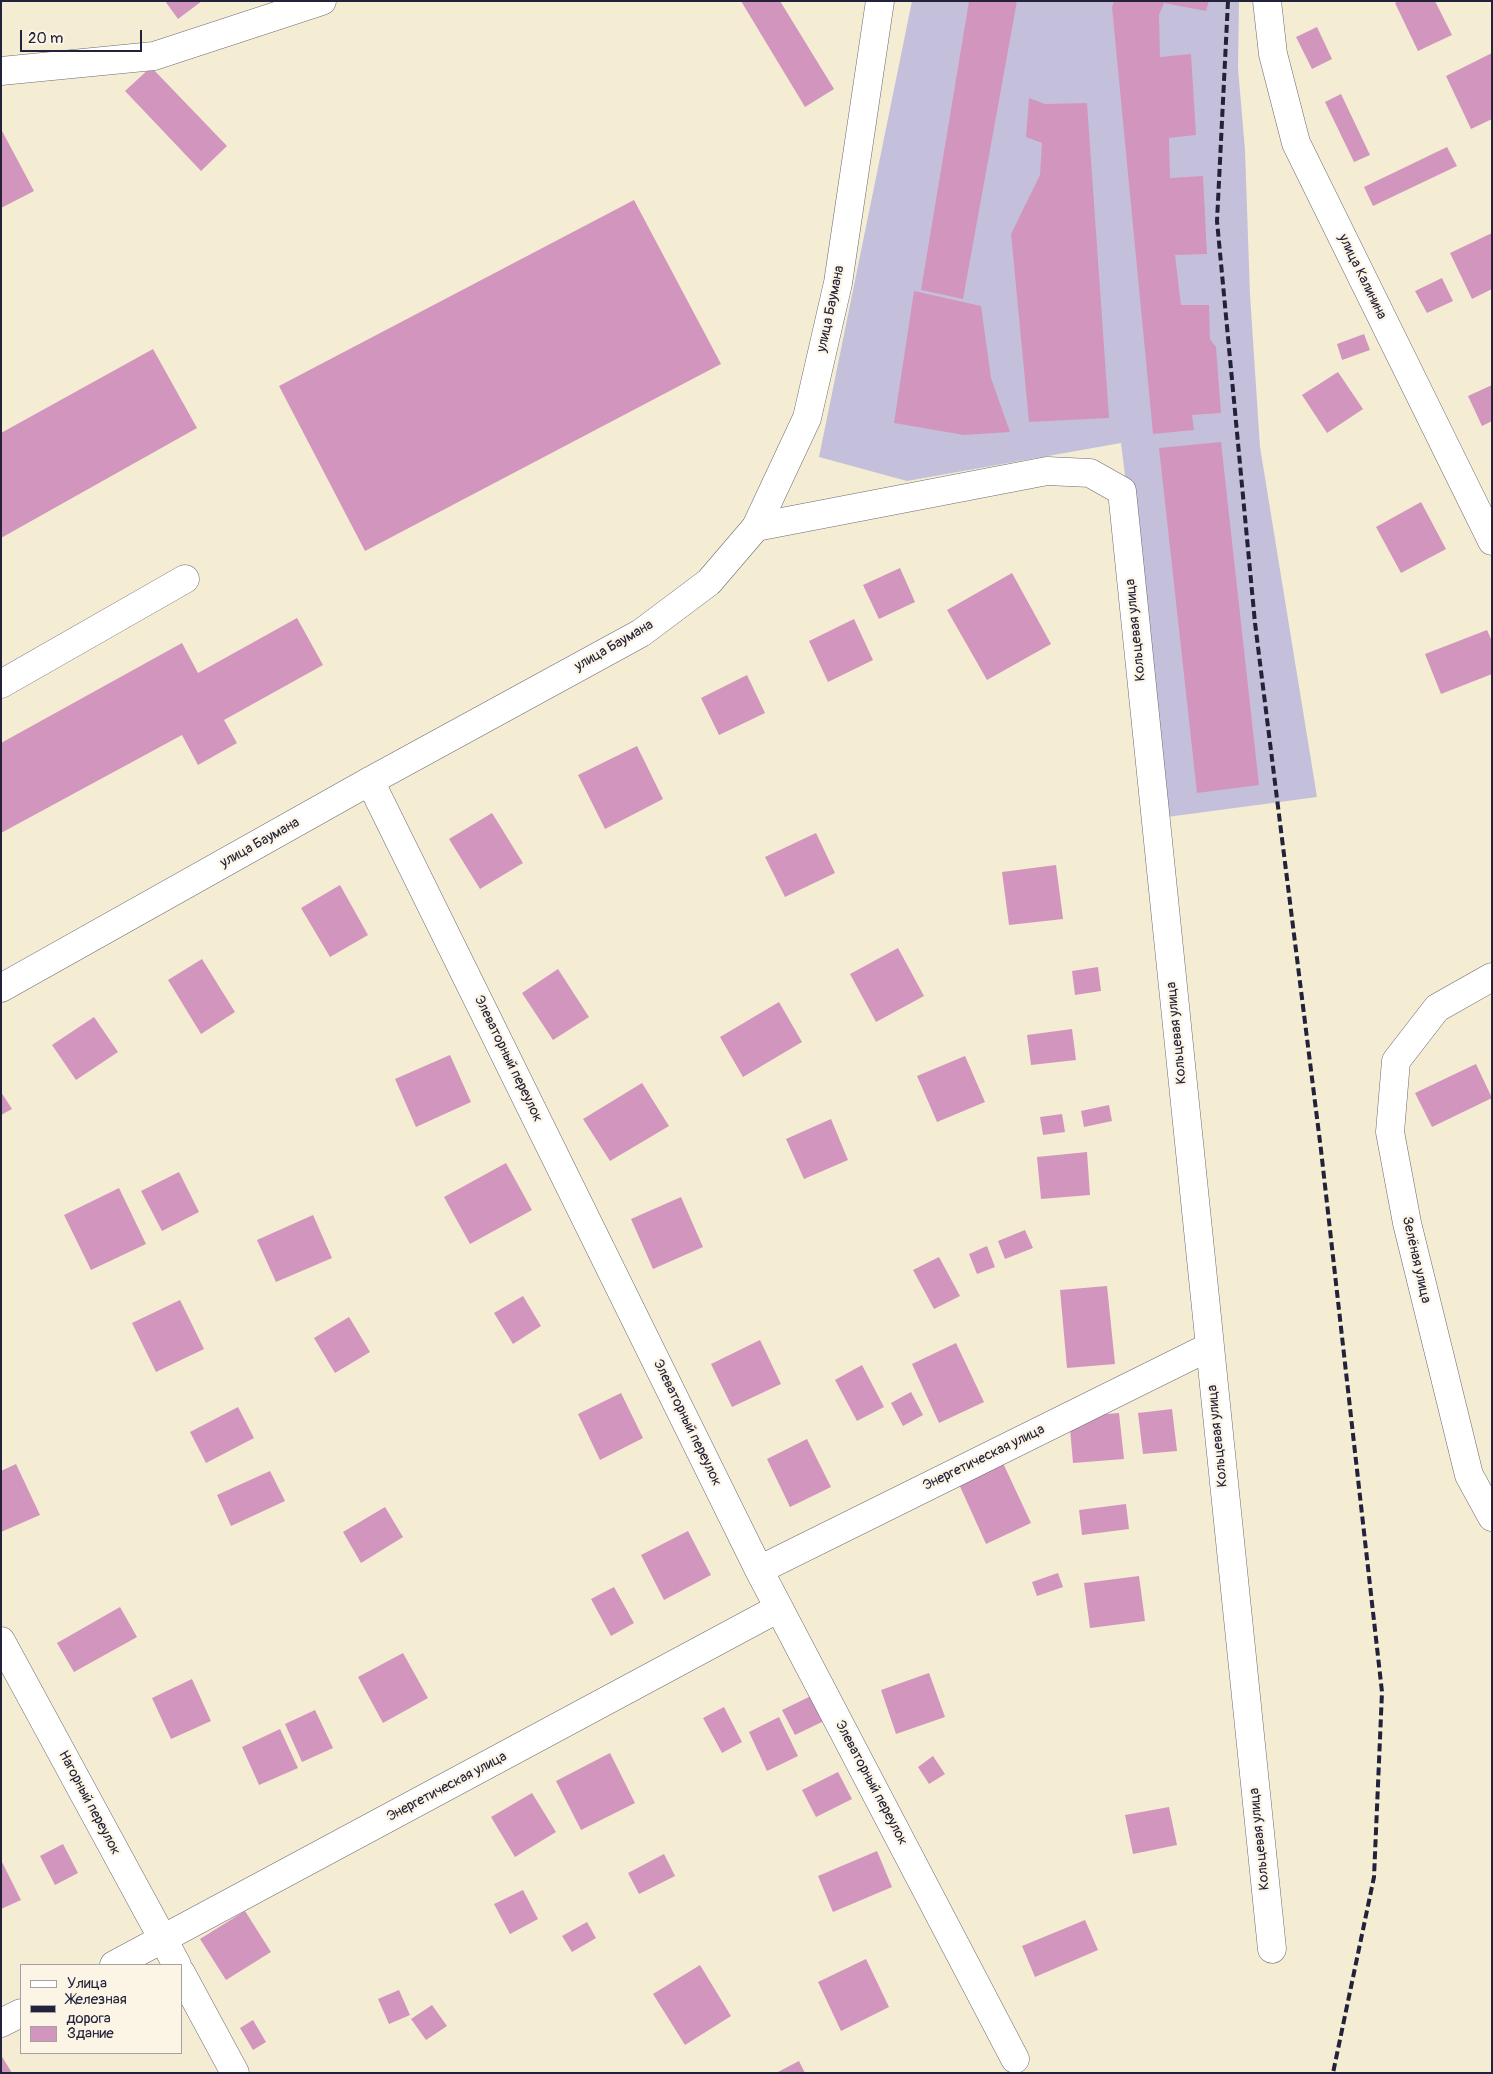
<!DOCTYPE html>
<html>
<head>
<meta charset="utf-8">
<style>
  body { margin:0 }
  #map { position:relative; width:1493px; height:2074px; overflow:hidden; background:#f4ecd3; font-family:Pangolin,sans-serif }
  canvas { display:block }
  .frame { position:absolute; inset:0; border:2px solid #22223b; pointer-events:none }
  .legend { position:absolute; left:20px; top:1964px; width:162px; height:90px; box-sizing:border-box; background:#fcf5e5; border:1px solid #a5a1a1; margin:0; padding:6px 9px; list-style:none; font-size:15px; color:#22223b }
  .legend li { display:flex; align-items:center; gap:10px; height:25px }
  .legend b { width:25px; border:1px solid #a5a1a1 }
  .scale { position:absolute; left:20px; top:30px; width:122px; height:22px; box-sizing:border-box; border:2px solid #22223b; border-top:0; padding-left:6px; font-size:15px; line-height:18px; white-space:nowrap; color:#22223b; -webkit-text-stroke:4px #fcf5e5; paint-order:stroke }
</style>
</head>
<body>
<div id="map">
<canvas width="1493" height="2074"></canvas>
<div class="frame"></div>
<ul class="legend">
<li><b style="height:6px;background:#fff"></b>Улица</li>
<li><b style="height:6px;background:#22223b"></b>Железная дорога</li>
<li><b style="height:14px;background:#d296be"></b>Здание</li>
</ul>
<div class="scale">20 m</div>
</div>
<script>
const ctx = document.querySelector('canvas').getContext('2d');
ctx.lineJoin = 'round';
function fillPath(path, color) { ctx.fillStyle = color; ctx.fill(path, 'evenodd'); }
function stroke(path, color, width, dash) { ctx.strokeStyle = color; ctx.lineWidth = width; ctx.lineCap = dash ? 'butt' : 'round'; ctx.setLineDash(dash || []); ctx.stroke(path); }
function drawText(font, color, halo, rows, align = 'center') {
  ctx.font = font + ' Pangolin,sans-serif'; ctx.lineWidth = 4.5; ctx.setLineDash([]); ctx.textBaseline = 'middle'; ctx.strokeStyle = halo; ctx.fillStyle = color; for (const [text, x, y, turn = 0] of rows) {
    ctx.save(); ctx.translate(x, y); ctx.rotate((+turn || 0) * Math.PI / 180); ctx.textAlign = isNaN(turn) ? turn : align; if (halo) ctx.strokeText(text, 0, 0); ctx.fillText(text, 0, 0); ctx.restore();
  }
}
fillPath(new Path2D(`
  M912,1H1239L1238,68L1245,150L1250,295L1260,447L1317,797L1167,817L1121,443L907,481L819,457Z`), '#c4c0db');
fillPath(new Path2D(`
  M165,1H202L178,19Z
  M741,1H780L834,89L805,107Z
  M969,1H1017L963,299L921,290Z
  M1114,1H1209L1206,11L1164,3L1159,15L1160,57L1191,54L1196,135L1169,138L1170,178L1203,176L1207,254L1175,255L1181,305H1209L1210,339L1216,347L1221,413L1192,415L1194,430L1153,434L1112,7Z
  M1399,1H1435L1452,35L1418,51L1395,3Z
  M1317,27L1332,59L1312,69L1296,37Z
  M1492,53V119L1471,129L1446,76Z
  M151,67L227,146L201,171L125,91Z
  M1341,94L1370,155L1354,162L1325,102Z
  M1029,98L1045,104L1087,103L1109,418L1029,422L1011,234L1040,175L1042,143L1026,137Z
  M1,129L34,191L1,208Z
  M1447,147L1457,166L1373,206L1364,187Z
  M634,200L721,364L365,551L279,386Z
  M1492,233V289L1472,299L1450,253Z
  M1442,278L1453,301L1427,313L1415,291Z
  M914,291L981,306L991,378L1010,432L964,435L894,423Z
  M1364,334L1370,350L1342,360L1337,344Z
  M153,349L197,428L1,538V433Z
  M1338,372L1363,409L1327,433L1302,395Z
  M1492,385V421L1482,426L1468,396Z
  M1221,442L1259,785L1197,793L1159,448Z
  M1421,502L1446,549L1401,573L1376,527Z
  M900,568L915,602L879,619L863,585Z
  M1012,573L1051,644L987,680L947,610Z
  M297,618L323,665L224,720L237,743L198,765L182,735L1,833V743L182,643L198,673Z
  M854,619L873,660L828,682L809,641Z
  M1487,630L1492,641V674L1441,694L1425,654Z
  M747,675L765,713L719,735L701,698Z
  M637,746L663,799L605,829L578,775Z
  M492,813L523,863L480,889L449,839Z
  M816,833L835,873L785,897L765,857Z
  M1056,865L1063,919L1009,925L1002,872Z
  M340,885L368,935L330,957L301,908Z
  M898,948L924,996L876,1022L850,974Z
  M202,959L235,1012L201,1034L168,980Z
  M1098,967L1101,991L1075,995L1072,971Z
  M558,969L589,1017L553,1040L522,993Z
  M779,1002L802,1042L743,1077L720,1037Z
  M94,1017L118,1052L76,1080L52,1045Z
  M1072,1029L1076,1060L1031,1065L1027,1035Z
  M450,1055L471,1102L416,1127L395,1079Z
  M965,1056L985,1102L937,1122L917,1076Z
  M1476,1064L1492,1098L1432,1127L1415,1093Z
  M642,1083L669,1126L610,1161L583,1119Z
  M1,1092L12,1109L1,1115Z
  M1109,1105L1112,1121L1084,1127L1081,1111Z
  M1062,1114L1065,1132L1043,1135L1040,1117Z
  M831,1119L848,1160L804,1179L786,1139Z
  M1087,1152L1090,1195L1041,1199L1037,1157Z
  M506,1163L532,1210L470,1244L444,1197Z
  M179,1172L199,1212L162,1231L141,1191Z
  M119,1188L146,1244L91,1270L64,1215Z
  M681,1197L703,1247L653,1269L631,1219Z
  M313,1215L332,1258L276,1282L257,1240Z
  M1025,1230L1033,1248L1005,1259L998,1241Z
  M987,1246L995,1267L977,1274L969,1254Z
  M939,1257L960,1296L934,1309L913,1270Z
  M1107,1286L1115,1364L1067,1368L1060,1290Z
  M523,1296L541,1326L513,1344L494,1313Z
  M180,1300L204,1349L156,1372L132,1323Z
  M349,1317L370,1352L335,1373L314,1338Z
  M760,1340L781,1384L732,1407L711,1364Z
  M956,1343L984,1402L939,1423L912,1364Z
  M862,1365L884,1407L857,1421L835,1380Z
  M911,1392L923,1415L903,1426L891,1403Z
  M621,1393L643,1438L600,1460L578,1414Z
  M238,1407L254,1438L206,1463L190,1432Z
  M1172,1409L1177,1451L1143,1454L1138,1413Z
  M1119,1413L1124,1459L1073,1463L1069,1417Z
  M807,1439L831,1487L790,1507L767,1459Z
  M1002,1461L1031,1523L986,1544L958,1482Z
  M16,1464L40,1515L1,1532V1471Z
  M270,1471L285,1501L231,1526L217,1495Z
  M1126,1504L1129,1529L1082,1535L1079,1510Z
  M385,1507L403,1537L361,1563L343,1532Z
  M688,1531L711,1575L664,1600L641,1555Z
  M1058,1573L1063,1587L1037,1596L1032,1582Z
  M1139,1576L1145,1621L1090,1628L1084,1583Z
  M614,1587L634,1623L611,1636L591,1599Z
  M120,1607L137,1637L74,1672L57,1643Z
  M403,1653L428,1698L383,1723L358,1677Z
  M929,1673L945,1717L896,1734L881,1690Z
  M192,1679L211,1721L171,1739L152,1698Z
  M811,1696L824,1721L795,1735L782,1710Z
  M724,1707L742,1742L722,1753L703,1718Z
  M315,1710L333,1748L302,1762L285,1724Z
  M779,1717L798,1756L767,1771L749,1732Z
  M280,1729L298,1768L259,1785L242,1747Z
  M610,1753L635,1803L581,1830L556,1781Z
  M933,1756L945,1774L929,1784L918,1767Z
  M838,1772L852,1799L816,1817L802,1790Z
  M532,1793L556,1832L515,1857L491,1817Z
  M1169,1807L1177,1845L1133,1854L1125,1815Z
  M63,1844L78,1873L55,1885L40,1856Z
  M877,1851L892,1887L833,1912L818,1876Z
  M664,1854L675,1876L639,1894L628,1873Z
  M1,1860L21,1900L1,1909Z
  M523,1890L538,1919L510,1934L494,1904Z
  M245,1911L271,1952L226,1980L200,1939Z
  M1085,1920L1098,1950L1035,1977L1022,1946Z
  M587,1922L596,1938L572,1952L562,1936Z
  M866,1959L889,2007L841,2031L818,1982Z
  M700,1965L731,2016L685,2045L653,1994Z
  M399,1990L410,2015L389,2024L378,1999Z
  M432,2005L447,2026L426,2040L411,2019Z
  M253,2020L266,2042L253,2050L240,2028Z
  M1,2055L12,2073H1Z
  M799,2061L805,2073H776Z`), '#d296be');
const minor = new Path2D(`
  M1267,1L1273,54L1296,143L1492,541
  M1,71L154,56L322,1
  M756,527L1047,471L1090,473L1122,491L1272,1949
  M1,684L185,579
  M370,781L759,1570L1015,2059
  M1492,977L1437,1008L1396,1061L1390,1132L1407,1223L1469,1475L1492,1517
  M759,1570L1209,1347
  M1,1641L177,1965
  M114,1965L779,1608
  M181,1973L235,2073
  M1,2023L21,2013`);
const major = new Path2D(`
  M1,988L370,781L641,633L709,582L756,527L807,418L838,283L880,1`);
stroke(minor, '#6c6970', 29);
stroke(major, '#6c6970', 29);
stroke(minor, '#fff', 28);
stroke(major, '#fff', 28);
stroke(new Path2D(`
  M1228,1L1217,221L1255,623L1321,1150L1382,1692L1374,1877L1333,2073`), '#22223b', 4, [8, 4]);
drawText('14px', '#22223b', '#fcf5e5', [
  ["улица Калинина",1362,277,64],
  ["улица Баумана",831,309,-78],
  ["Кольцевая улица",1136,630,-96],
  ["улица Баумана",614,646,-30],
  ["улица Баумана",260,843,-29],
  ["Кольцевая улица",1177,1033,-96],
  ["Элеваторный переулок",508,1059,64],
  ["Зелёная улица",1416,1260,77],
  ["Элеваторный переулок",687,1423,64],
  ["Кольцевая улица",1218,1436,-96],
  ["Энергетическая улица",984,1458,-26],
  ["Элеваторный переулок",871,1783,62],
  ["Энергетическая улица",447,1787,-28],
  ["Нагорный переулок",89,1803,62],
  ["Кольцевая улица",1260,1839,-96]
]);
</script>
</body>
</html>
